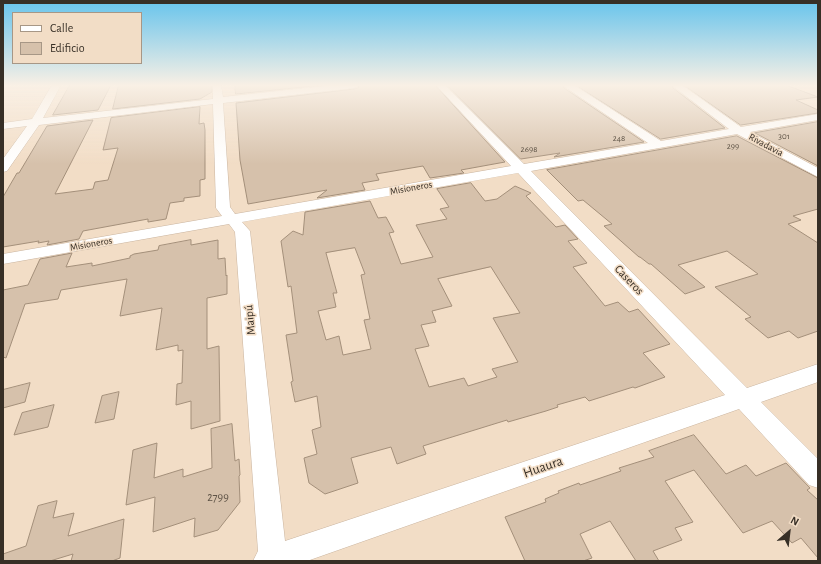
<!DOCTYPE html>
<html>
<head>
<meta charset="utf-8">
<style>
  body { margin:0 }
  #map { position:relative; width:821px; height:564px; overflow:hidden; background:#f2ddc6; font-family:"Alegreya Sans",sans-serif }
  canvas { display:block }
  .frame { position:absolute; inset:0; border:4px solid #372f26; pointer-events:none }
  .legend { position:absolute; left:12px; top:12px; width:130px; height:52px; box-sizing:border-box; background:#f2ddc6; border:1px solid #a79786; margin:0; padding:5px 7px; list-style:none; font-size:12px; color:#372f26 }
  .legend li { display:flex; align-items:center; gap:8px; height:20px }
  .legend b { width:20px; border:1px solid #a79786 }
  .north { position:absolute; left:769px; top:512px; width:40px; height:40px; -webkit-text-stroke:3px #f2ddc6; paint-order:stroke; rotate:28deg; font-size:11px; font-weight:700; line-height:16px; text-align:center; color:#372f26 }
  .north::after { content:''; display:block; margin:auto; width:14px; height:18px; background:#372f26; clip-path:polygon(50% 0,100% 100%,50% 72%,0 100%) }
</style>
</head>
<body>
<div id="map">
<canvas width="821" height="564"></canvas>
<div class="frame"></div>
<ul class="legend">
<li><b style="height:5px;background:#fff"></b>Calle</li>
<li><b style="height:11px;background:#d6c1ab"></b>Edificio</li>
</ul>
<div class="north">N</div>
</div>
<script>
const ctx = document.querySelector('canvas').getContext('2d');
ctx.lineJoin = 'round';
function fillPath(path, color) { ctx.fillStyle = color; ctx.fill(path, 'evenodd'); }
function stroke(path, color, width, dash) { ctx.strokeStyle = color; ctx.lineWidth = width; ctx.lineCap = dash ? 'butt' : 'round'; ctx.setLineDash(dash || []); ctx.stroke(path); }
function drawText(font, color, halo, rows, align = 'center') {
  ctx.font = font + ' "Alegreya Sans",sans-serif'; ctx.lineWidth = 3; ctx.setLineDash([]); ctx.textBaseline = 'middle'; ctx.strokeStyle = halo; ctx.fillStyle = color; for (const [text, x, y, turn = 0] of rows) {
    ctx.save(); ctx.translate(x, y); ctx.rotate((+turn || 0) * Math.PI / 180); ctx.textAlign = isNaN(turn) ? turn : align; if (halo) ctx.strokeText(text, 0, 0); ctx.fillText(text, 0, 0); ctx.restore();
  }
}
const building = new Path2D(`
  M70,85H111L98,110L53,115Z
  M119,85H212V92L200,99L113,109Z
  M235,85H323L236,94Z
  M359,85H435L505,162L461,170L464,173L430,178L423,166L376,174L379,180L362,183L365,190L317,198L327,190L248,204L240,160L236,103L354,89L358,88Z
  M447,85H563L564,88L644,142L554,157L560,153L521,159Z
  M576,85H672L673,88L725,128L661,139Z
  M684,85H786L818,97L796,100L818,110V113L741,125Z
  M200,107L199,124L204,123L205,130V179L200,180V196L184,198V201L170,203L166,219L148,222V219L83,231L79,239L47,245L49,241L38,243L39,241L3,247V197L17,173H19L47,126L93,120L55,194L93,189L95,182L108,180L118,148L103,150L111,118Z
  M818,122V166L755,133Z
  M737,136L818,178V209L793,216L801,220L788,224L818,243V331L798,338L789,331L768,338L745,319L751,317L715,287L758,274L727,251L678,265L705,287L685,294L651,264H649L640,257H639L604,226L612,224L583,200L578,201L547,170Z
  M471,183L485,201L497,199L515,186L531,193L526,196L556,227L565,225L578,239L568,241L587,263L573,267L605,306L618,302L629,312L638,309L670,344L643,353L665,377L635,388L633,387L589,401L585,397L557,405L558,407L546,411L508,422L507,420L423,446L426,454L397,464L391,447L351,458L358,483L325,494L309,483L304,458L317,454L312,430L321,427L317,396L295,402L291,382L293,381L286,335L297,333L291,286L288,287L281,241L293,231L303,235L305,212L370,201L378,218L386,217L394,232L389,233L401,264L433,257L416,225L447,219L440,209L449,207L437,189ZM355,248L365,274L361,275L370,319L364,320L371,349L343,355L339,336L326,340L318,311L336,307L333,293H337L326,253ZM491,267L520,313L493,318L518,362L492,369L497,377L468,386L464,378L429,387L415,349L429,346L421,325L436,322L432,311L452,306L438,279Z
  M191,240V245L218,240V259L225,258L226,276L227,275V294L207,298V349L219,346L220,421L191,429V401L176,405L177,384L182,383L183,350L178,351V345L156,350L162,308L120,316L127,279L61,290L58,299L25,304L6,358L3,357V290L28,285L40,259L72,253L66,267L92,263V266L130,258V256L134,254L158,250L159,246Z
  M30,383L25,402L3,408V390Z
  M119,392L114,419L95,423L102,396Z
  M54,405L48,427L14,435L22,413Z
  M232,424L235,461L239,459L240,475L239,476L240,502L218,530L194,537L195,518L153,532L155,497L126,505L133,450L157,443L154,478L183,469V477L212,468L211,429Z
  M694,435L726,474L746,465L756,476L786,463L810,488L807,490L818,500V558L801,538L792,543L772,521L743,533L694,470L665,481L693,522L675,528L682,540L653,551L659,561H636L610,521L580,534L592,558L583,561H525L505,517L546,502L545,499L559,493L558,491L579,483L580,485L621,471L619,468L654,457L649,451Z
  M57,501L53,518L74,513L68,536L124,519L120,558L112,561H71L73,554L50,561H3V554L26,546L38,506Z`);
fillPath(building, '#d6c1ab');
stroke(building, '#a38f7a', 1);
const street = new Path2D(`
  M52,85H61L43,118L213,99V85H221L223,97L333,85H358L357,87L354,88L223,103L230,207L235,214L511,166L436,85H445L524,164L648,143L565,87L564,85H574L661,141L729,129L674,87L673,85H682L741,127L818,114V120L750,132L818,168V177L737,134L531,171L747,388L818,364V382L761,402L818,459V488L809,485L739,409L307,561H253L258,551L235,232L229,224L3,264V254L222,216L216,208L213,104L39,125L7,171L3,172V159L27,126L3,129V123L32,119ZM518,173L725,395L285,541L250,231L242,222Z`);
stroke(street, '#c9b49f', 1);
fillPath(street, '#fff');
const sky = ctx.createLinearGradient(0, 0, 0, 164);
sky.addColorStop(0, '#67c4ec');
sky.addColorStop(0.52, '#f9f0e5');
sky.addColorStop(1, '#f9f0e500');
ctx.fillStyle = sky;
ctx.fillRect(0, 0, 821, 164);
drawText('9px', '#5f5447', null, [
  ["301",784,136],
  ["248",619,138],
  ["299",733,146],
  ["2698",529,149]
]);
drawText('10px', '#372f26', '#f2ddc6', [
  ["Rivadavia",766,145,28],
  ["Misioneros",411,188,-10],
  ["Misioneros",91,244,-10]
]);
drawText('12px', '#372f26', '#f2ddc6', [
  ["Caseros",629,280,46],
  ["Maipú",250,320,-95]
]);
drawText('12px', '#5f5447', null, [
  ["2799",218,497]
]);
drawText('14px', '#372f26', '#f2ddc6', [
  ["Huaura",543,467,-19]
]);
</script>
</body>
</html>
